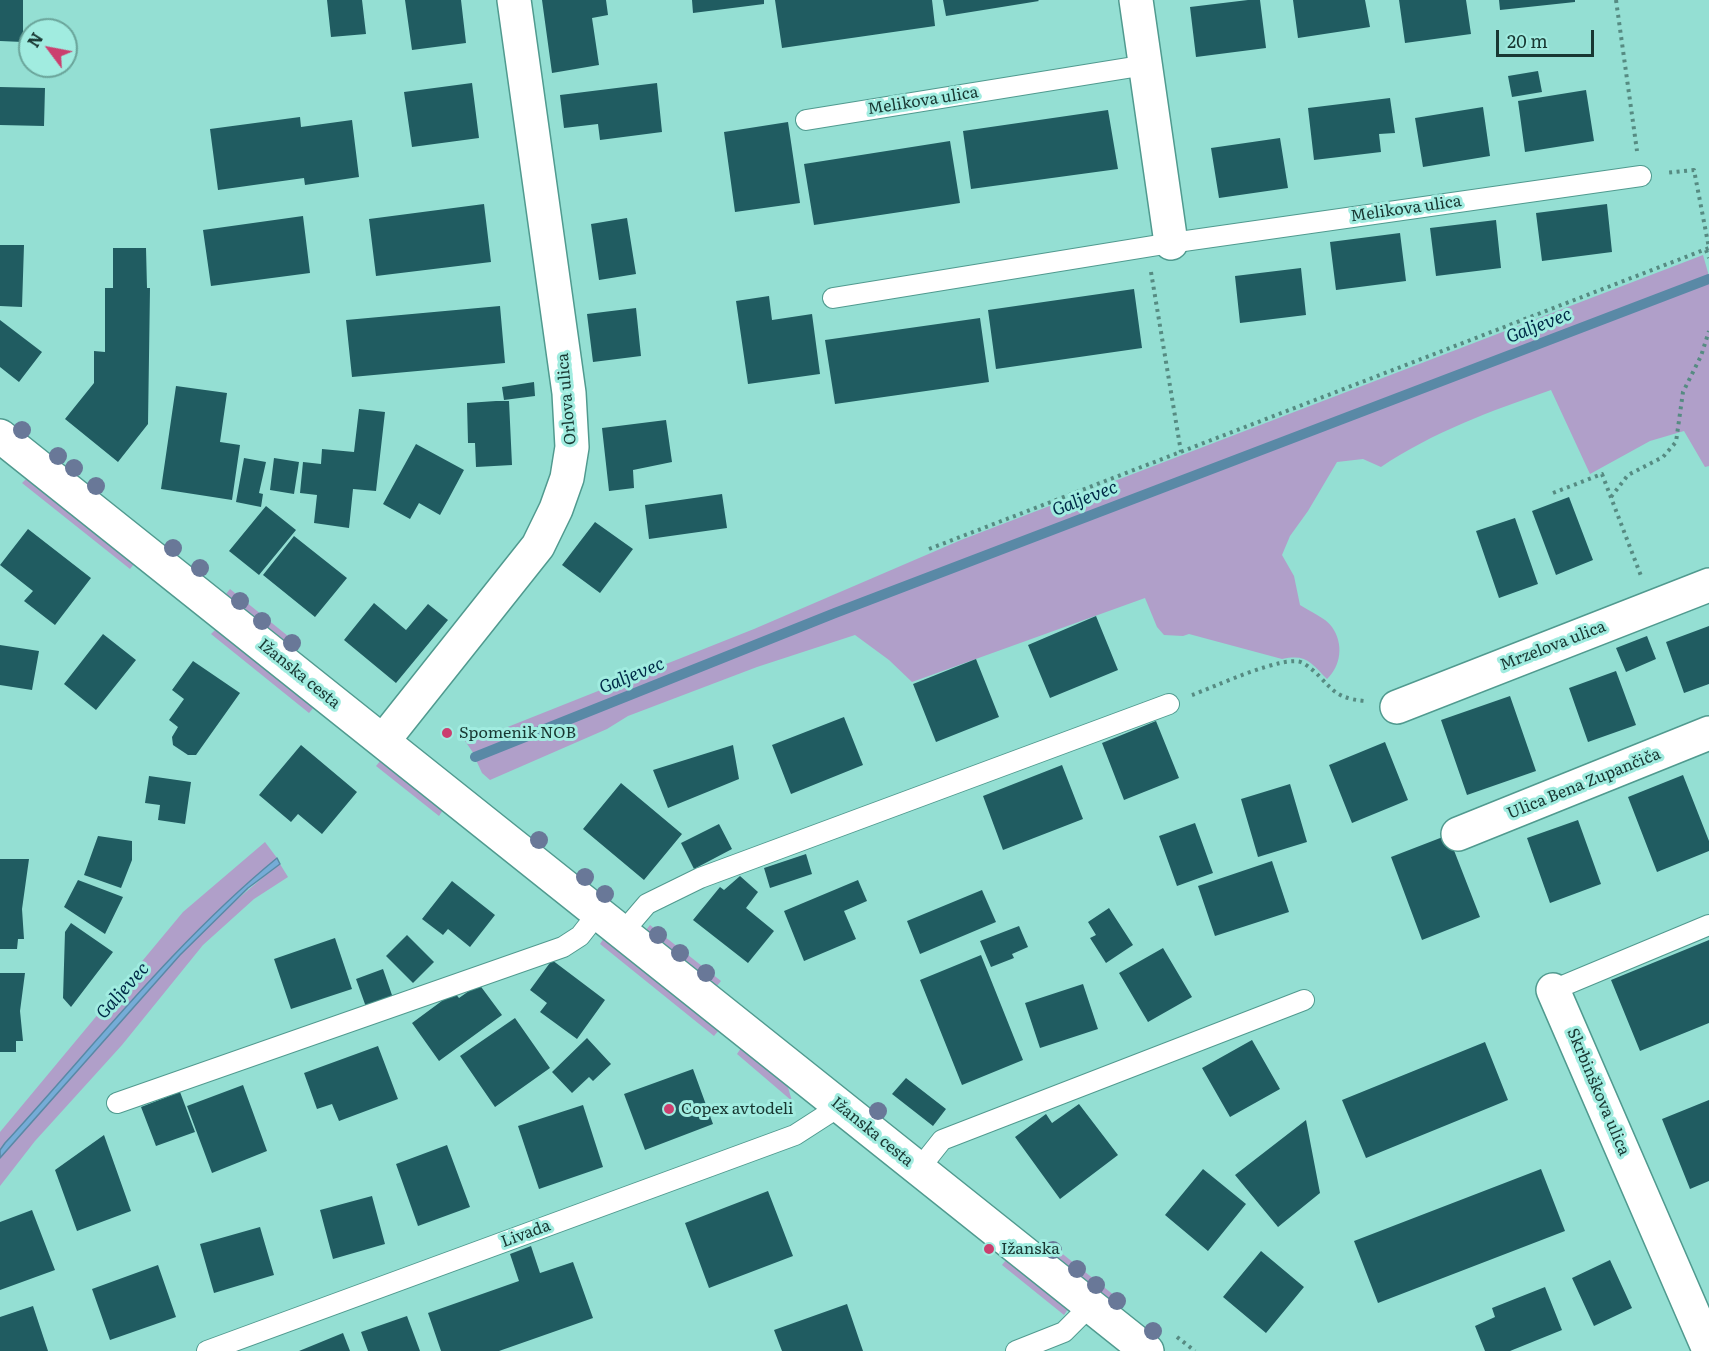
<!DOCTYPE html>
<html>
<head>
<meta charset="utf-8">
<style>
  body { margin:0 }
  #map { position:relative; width:1709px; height:1351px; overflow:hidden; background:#94dfd3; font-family:Literata,serif }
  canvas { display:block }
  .north { position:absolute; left:18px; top:18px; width:60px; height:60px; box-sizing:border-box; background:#a1ece0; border:2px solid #6aa49a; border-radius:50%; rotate:302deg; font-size:16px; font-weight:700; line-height:24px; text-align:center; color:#183732 }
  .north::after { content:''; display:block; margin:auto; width:21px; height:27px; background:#cb3f6f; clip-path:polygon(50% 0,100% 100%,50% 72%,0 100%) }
  .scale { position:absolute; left:1496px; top:30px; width:98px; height:27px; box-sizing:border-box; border:3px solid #183732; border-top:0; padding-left:8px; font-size:18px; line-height:21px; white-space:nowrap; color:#183732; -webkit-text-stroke:4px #a1ece0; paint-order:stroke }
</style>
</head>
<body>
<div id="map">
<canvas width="1709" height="1351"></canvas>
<div class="north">N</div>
<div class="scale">20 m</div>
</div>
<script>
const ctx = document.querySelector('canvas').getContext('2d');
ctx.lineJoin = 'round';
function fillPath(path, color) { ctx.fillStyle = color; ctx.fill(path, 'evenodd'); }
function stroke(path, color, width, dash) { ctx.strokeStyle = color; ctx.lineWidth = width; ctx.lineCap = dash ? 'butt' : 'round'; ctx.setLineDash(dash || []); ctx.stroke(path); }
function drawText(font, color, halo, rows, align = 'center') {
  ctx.font = font + ' Literata,serif'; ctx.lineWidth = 6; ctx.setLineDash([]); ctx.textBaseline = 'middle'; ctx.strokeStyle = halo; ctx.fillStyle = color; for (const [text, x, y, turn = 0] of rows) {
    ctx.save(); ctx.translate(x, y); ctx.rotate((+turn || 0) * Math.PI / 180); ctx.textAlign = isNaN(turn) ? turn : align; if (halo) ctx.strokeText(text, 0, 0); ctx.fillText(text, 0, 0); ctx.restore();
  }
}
fillPath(new Path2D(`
  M1703,255L1709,276L1650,300L1056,525L534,732L474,754L465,741L495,732L754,629L961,540Z
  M1709,281V466L1705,467L1684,431L1650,441L1590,474L1551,390C1491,411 1433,432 1381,467L1363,459L1337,462L1308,511L1290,536L1282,555L1294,576L1300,605C1309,611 1326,618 1332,627C1344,644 1341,666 1327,679C1310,662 1307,654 1282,659L1189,634L1183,636L1164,635L1157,627L1145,598L912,682L889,660L855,635L757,667L628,716L607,729L490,780L482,773L476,760L1056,530Z
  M27,478L134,564L130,569L22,483Z
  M230,589L299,645L295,650L226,594Z
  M216,629L314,707L309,713L211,634Z
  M381,760L443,810L439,816L376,766Z
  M265,842L277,858L245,885L177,951L0,1150V1132L183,912Z
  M280,864L288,877L254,899L203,945L122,1045L35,1141L0,1186V1158L7,1149C95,1053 176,944 280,864Z
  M650,925L721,981L716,987L646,930Z
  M604,938L719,1030L714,1036L600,944Z
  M741,1048L787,1084L792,1101L737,1054Z
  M1049,1243L1125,1304L1121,1310L1044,1249Z
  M1006,1260L1068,1309L1064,1315L1002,1265Z`), '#b09fc9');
const water = new Path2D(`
  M277,858L280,864L248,888L180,955L0,1158V1150L5,1143C94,1046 176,941 277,858Z`);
fillPath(water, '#75acd7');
stroke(water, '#5989a6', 1.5);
stroke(new Path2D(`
  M475,757L835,613L1709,279`), '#5989a6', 10);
fillPath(new Path2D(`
  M0,0H23V42L0,41Z
  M327,0H362L366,34L331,37Z
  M405,0H461L466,43L412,50Z
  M542,0H606L608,15L592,18L599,65L552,73Z
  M692,0H764V4L693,13Z
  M775,0H932L935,26L782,48Z
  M943,0H1038L1039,1L946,16Z
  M1248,0H1260L1266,48L1196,57L1190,7Z
  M1293,0H1365L1370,27L1298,38Z
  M1399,0H1466L1471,34L1405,43Z
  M1499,0H1575V2L1500,10Z
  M1538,71L1542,92L1512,97L1508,76Z
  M472,83L479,138L412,147L404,92Z
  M657,83L662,132L600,140L598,124L564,128L560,95Z
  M0,87L45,88L44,126L0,125Z
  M1586,90L1594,141L1525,152L1518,101Z
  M1390,98L1395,133L1379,134L1381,152L1314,160L1308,108Z
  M1483,107L1490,156L1423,167L1415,118Z
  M1108,110L1118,169L971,189L963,131Z
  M300,117L301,127L352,120L359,177L305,185L304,178L218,190L210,129Z
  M788,122L800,203L735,212L724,132Z
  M1280,138L1288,188L1219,198L1211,148Z
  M950,141L960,203L814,225L804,164Z
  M484,204L491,262L376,276L369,219Z
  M1607,204L1612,252L1542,261L1536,213Z
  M303,216L310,273L211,286L203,230Z
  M627,218L636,274L599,280L591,224Z
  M1496,220L1501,268L1436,276L1430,228Z
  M1400,233L1406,281L1336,290L1330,242Z
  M0,245H24L22,307L0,306Z
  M113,248H146L147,288H150L148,424L118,462L65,419L94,383V351L105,352V288H113Z
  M1301,268L1306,315L1240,323L1235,276Z
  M1134,289L1142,348L996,369L988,310Z
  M769,296L772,320L812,314L820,374L748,384L736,301Z
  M500,306L505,363L352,377L346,320Z
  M636,308L641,356L593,362L587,314Z
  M980,318L989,382L835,404L825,340Z
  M0,320L42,352L19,382L0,367Z
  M534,382L535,396L504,400L502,387Z
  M176,386L227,393L220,442L240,445L232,500L161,489Z
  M496,401H509L512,465L476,467L475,443H468L467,403Z
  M359,409L385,412L376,491L353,489L349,528L314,523L317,495L300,493L303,462L321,464L322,449L354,452Z
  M666,420L672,462L633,470L634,488L609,491L602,428Z
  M416,444L464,470L440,515L419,503L410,519L383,504Z
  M244,458L266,462L259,493L263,494L261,507L236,502Z
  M274,458L299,462L294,494L270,490Z
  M722,494L727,528L649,539L645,505Z
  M1569,497L1593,560L1556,575L1532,511Z
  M266,506L296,530L259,575L229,551Z
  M1515,518L1538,584L1499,598L1476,531Z
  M595,522L633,549L600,593L562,565Z
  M28,529L91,578L55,625L24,601L33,591L0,565Z
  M294,536L347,578L315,617L263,575Z
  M374,603L406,630L428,604L448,620L396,683L344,640Z
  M1096,616L1118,670L1050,698L1028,645Z
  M1709,626V684L1684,693L1666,642Z
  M103,634L136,660L96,710L64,684Z
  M1647,636L1656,659L1626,672L1616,648Z
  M0,645L39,651L32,690L0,685Z
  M976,659L999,717L936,742L913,684Z
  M193,661L240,693L196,755H188L173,745L172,737L178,727L169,720L184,699L172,690Z
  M1616,671L1636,725L1588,742L1569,688Z
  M1510,696L1536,771L1467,795L1441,720Z
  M844,717L863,765L791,794L772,745Z
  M1156,721L1179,778L1124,800L1102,743Z
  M1385,742L1408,800L1352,823L1329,765Z
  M301,745L357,792L322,834L298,814L291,822L259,795Z
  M733,745L739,779L668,808L653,770Z
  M1062,765L1083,819L1003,850L983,796Z
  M1683,775L1709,841V851L1657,872L1628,797Z
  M149,776L191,782L185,824L158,820L160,805L145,803Z
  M621,783L682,834L644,880L583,829Z
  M1290,784L1307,842L1258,857L1241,799Z
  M1578,820L1601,884L1550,903L1527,838Z
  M1195,823L1213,873L1177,886L1159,836Z
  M719,824L732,849L694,869L681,843Z
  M1448,835L1480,917L1422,940L1391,857Z
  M98,836L132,841V860L121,888L84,875Z
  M806,854L812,874L770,888L764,868Z
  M0,859H29L22,909L24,939H18L17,949H0Z
  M1272,861L1289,912L1215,936L1198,886Z
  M740,876L758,892L746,908L774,931L748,963L693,920L720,887L724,890Z
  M78,880L123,897L105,934L64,907Z
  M858,880L867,901L844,911L856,939L804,961L784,911Z
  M452,881L495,915L470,947L448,929L443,935L422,919Z
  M982,890L996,922L920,954L907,921Z
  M1109,908L1133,945L1106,963L1090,938L1096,935L1088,922Z
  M71,923L113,952L71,1007L63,998L65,932Z
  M1019,926L1028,947L1012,954L1014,958L991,967L980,941Z
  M407,935L434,962L413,983L386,956Z
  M335,938L352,989L291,1009L274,959Z
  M1709,940V1023L1640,1051L1611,980Z
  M1163,948L1192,997L1148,1022L1119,973Z
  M981,955L1023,1060L962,1085L920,980Z
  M552,960L605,1000L577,1039L540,1012L547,1003L530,990Z
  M383,969L393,998L366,1007L356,979Z
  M0,973H25L20,1011L23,1041H16V1052H0Z
  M479,984L502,1015L439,1061L412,1023L454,992L459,998Z
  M1083,984L1098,1029L1040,1048L1025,1003Z
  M515,1018L550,1068L495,1107L460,1056Z
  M587,1038L611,1064L593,1081L589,1077L572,1093L552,1072Z
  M1252,1040L1280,1089L1230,1117L1202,1068Z
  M1485,1042L1508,1100L1366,1158L1342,1100Z
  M378,1046L398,1099L339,1121L332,1104L317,1109L304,1073Z
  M693,1069L713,1124L645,1150L624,1094Z
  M906,1078L946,1109L933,1126L892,1094Z
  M243,1085L267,1151L212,1173L187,1106Z
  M180,1092L195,1132L156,1146L141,1107Z
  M1709,1100V1181L1690,1189L1662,1119Z
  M1079,1104L1118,1155L1060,1199L1015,1137L1046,1114L1052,1123Z
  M583,1105L603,1167L539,1189L518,1126Z
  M1306,1120L1320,1193L1278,1227L1235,1175Z
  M104,1135L131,1211L77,1231L55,1170Z
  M447,1145L470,1207L418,1226L396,1164Z
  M1203,1169L1246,1204L1208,1251L1165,1215Z
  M1541,1169L1565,1231L1378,1303L1354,1241Z
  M768,1191L793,1256L709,1288L685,1223Z
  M372,1196L385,1244L333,1259L320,1210Z
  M32,1210L55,1270L0,1290V1222Z
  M260,1227L274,1275L214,1293L200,1244Z
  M531,1246L540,1273L573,1262L593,1318L499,1351H441L428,1313L519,1281L510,1254Z
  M1261,1251L1304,1287L1266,1333L1223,1297Z
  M1610,1260L1632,1308L1594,1326L1572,1278Z
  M158,1265L176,1317L110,1340L92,1289Z
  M1545,1287L1562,1330L1510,1351H1485L1475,1326L1495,1317L1492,1308Z
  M847,1304L863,1351H782L774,1330Z
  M33,1306L48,1351H0V1317Z
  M407,1316L420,1351H368L361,1332Z
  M343,1333L350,1351H299Z`), '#205c61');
const lane = new Path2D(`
  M806,120L1146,65
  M833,298L1171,243L1641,176
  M623,932L647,904L700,878L1169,704
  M1553,990L1709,925
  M117,1103L563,947L580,936L598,913
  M919,1169L942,1140L1304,1000
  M207,1351L795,1135L840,1106
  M1016,1351L1064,1332L1090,1306`);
const street = new Path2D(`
  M1136,0L1171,243
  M1397,707L1709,585
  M1458,834L1709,733
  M1553,990L1709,1350`);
const secondary = new Path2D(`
  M0,436L1147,1351
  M383,741L538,546L556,509L567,478L572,447L569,393L514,0`);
stroke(lane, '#509a8f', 22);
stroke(street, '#509a8f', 36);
stroke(secondary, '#509a8f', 36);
stroke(new Path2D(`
  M1616,0L1637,151
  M1706,250L1709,258
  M1151,272L1181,452
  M1553,493L1602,474L1641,576
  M1611,497L1628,475L1663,457L1676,442L1683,392L1701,356L1709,331
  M929,549L1709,248L1694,170L1665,173
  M1192,695C1212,688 1286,653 1303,663C1330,680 1327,698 1365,701
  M1177,1337L1195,1351`), '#568b82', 4, [3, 4.5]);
stroke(lane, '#fff', 20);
stroke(street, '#fff', 33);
stroke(secondary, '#fff', 33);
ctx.fillStyle = '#697898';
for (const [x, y] of [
  [22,430],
  [58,456],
  [74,468],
  [96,486],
  [173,548],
  [200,568],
  [240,601],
  [262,621],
  [292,643],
  [539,840],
  [585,877],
  [605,894],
  [658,935],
  [680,953],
  [706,973],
  [878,1111],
  [1053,1250],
  [1077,1269],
  [1096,1285],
  [1117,1301],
  [1153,1331]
]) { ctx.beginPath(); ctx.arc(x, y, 9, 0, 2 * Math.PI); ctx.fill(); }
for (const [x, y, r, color] of [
  [447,733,6,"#cb3f6f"],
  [669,1109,6,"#cb3f6f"],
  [989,1249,6,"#cb3f6f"]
]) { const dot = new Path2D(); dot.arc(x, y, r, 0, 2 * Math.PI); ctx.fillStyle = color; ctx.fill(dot); stroke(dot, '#a1ece0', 2); }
drawText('16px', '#183732', '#a1ece0', [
  ["Melikova ulica",923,101,-9],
  ["Melikova ulica",1406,209,-8],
  ["Orlova ulica",567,399,-95],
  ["Mrzelova ulica",1553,646,-21],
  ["Ižanska cesta",299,674,39],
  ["Ulica Bena Zupančiča",1584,784,-22],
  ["Skrbinškova ulica",1598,1092,67],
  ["Ižanska cesta",872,1132,39],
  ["Livada",526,1234,-20]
]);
drawText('16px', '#183732', '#a1ece0', [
  ["Spomenik NOB",459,733],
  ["Copex avtodeli",681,1109],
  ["Ižanska",1001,1249]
], 'left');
drawText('italic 18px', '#002b48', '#a1ece0', [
  ["Galjevec",1539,326,-21],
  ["Galjevec",1085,499,-21],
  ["Galjevec",632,676,-22],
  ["Galjevec",123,991,-48]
]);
</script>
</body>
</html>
